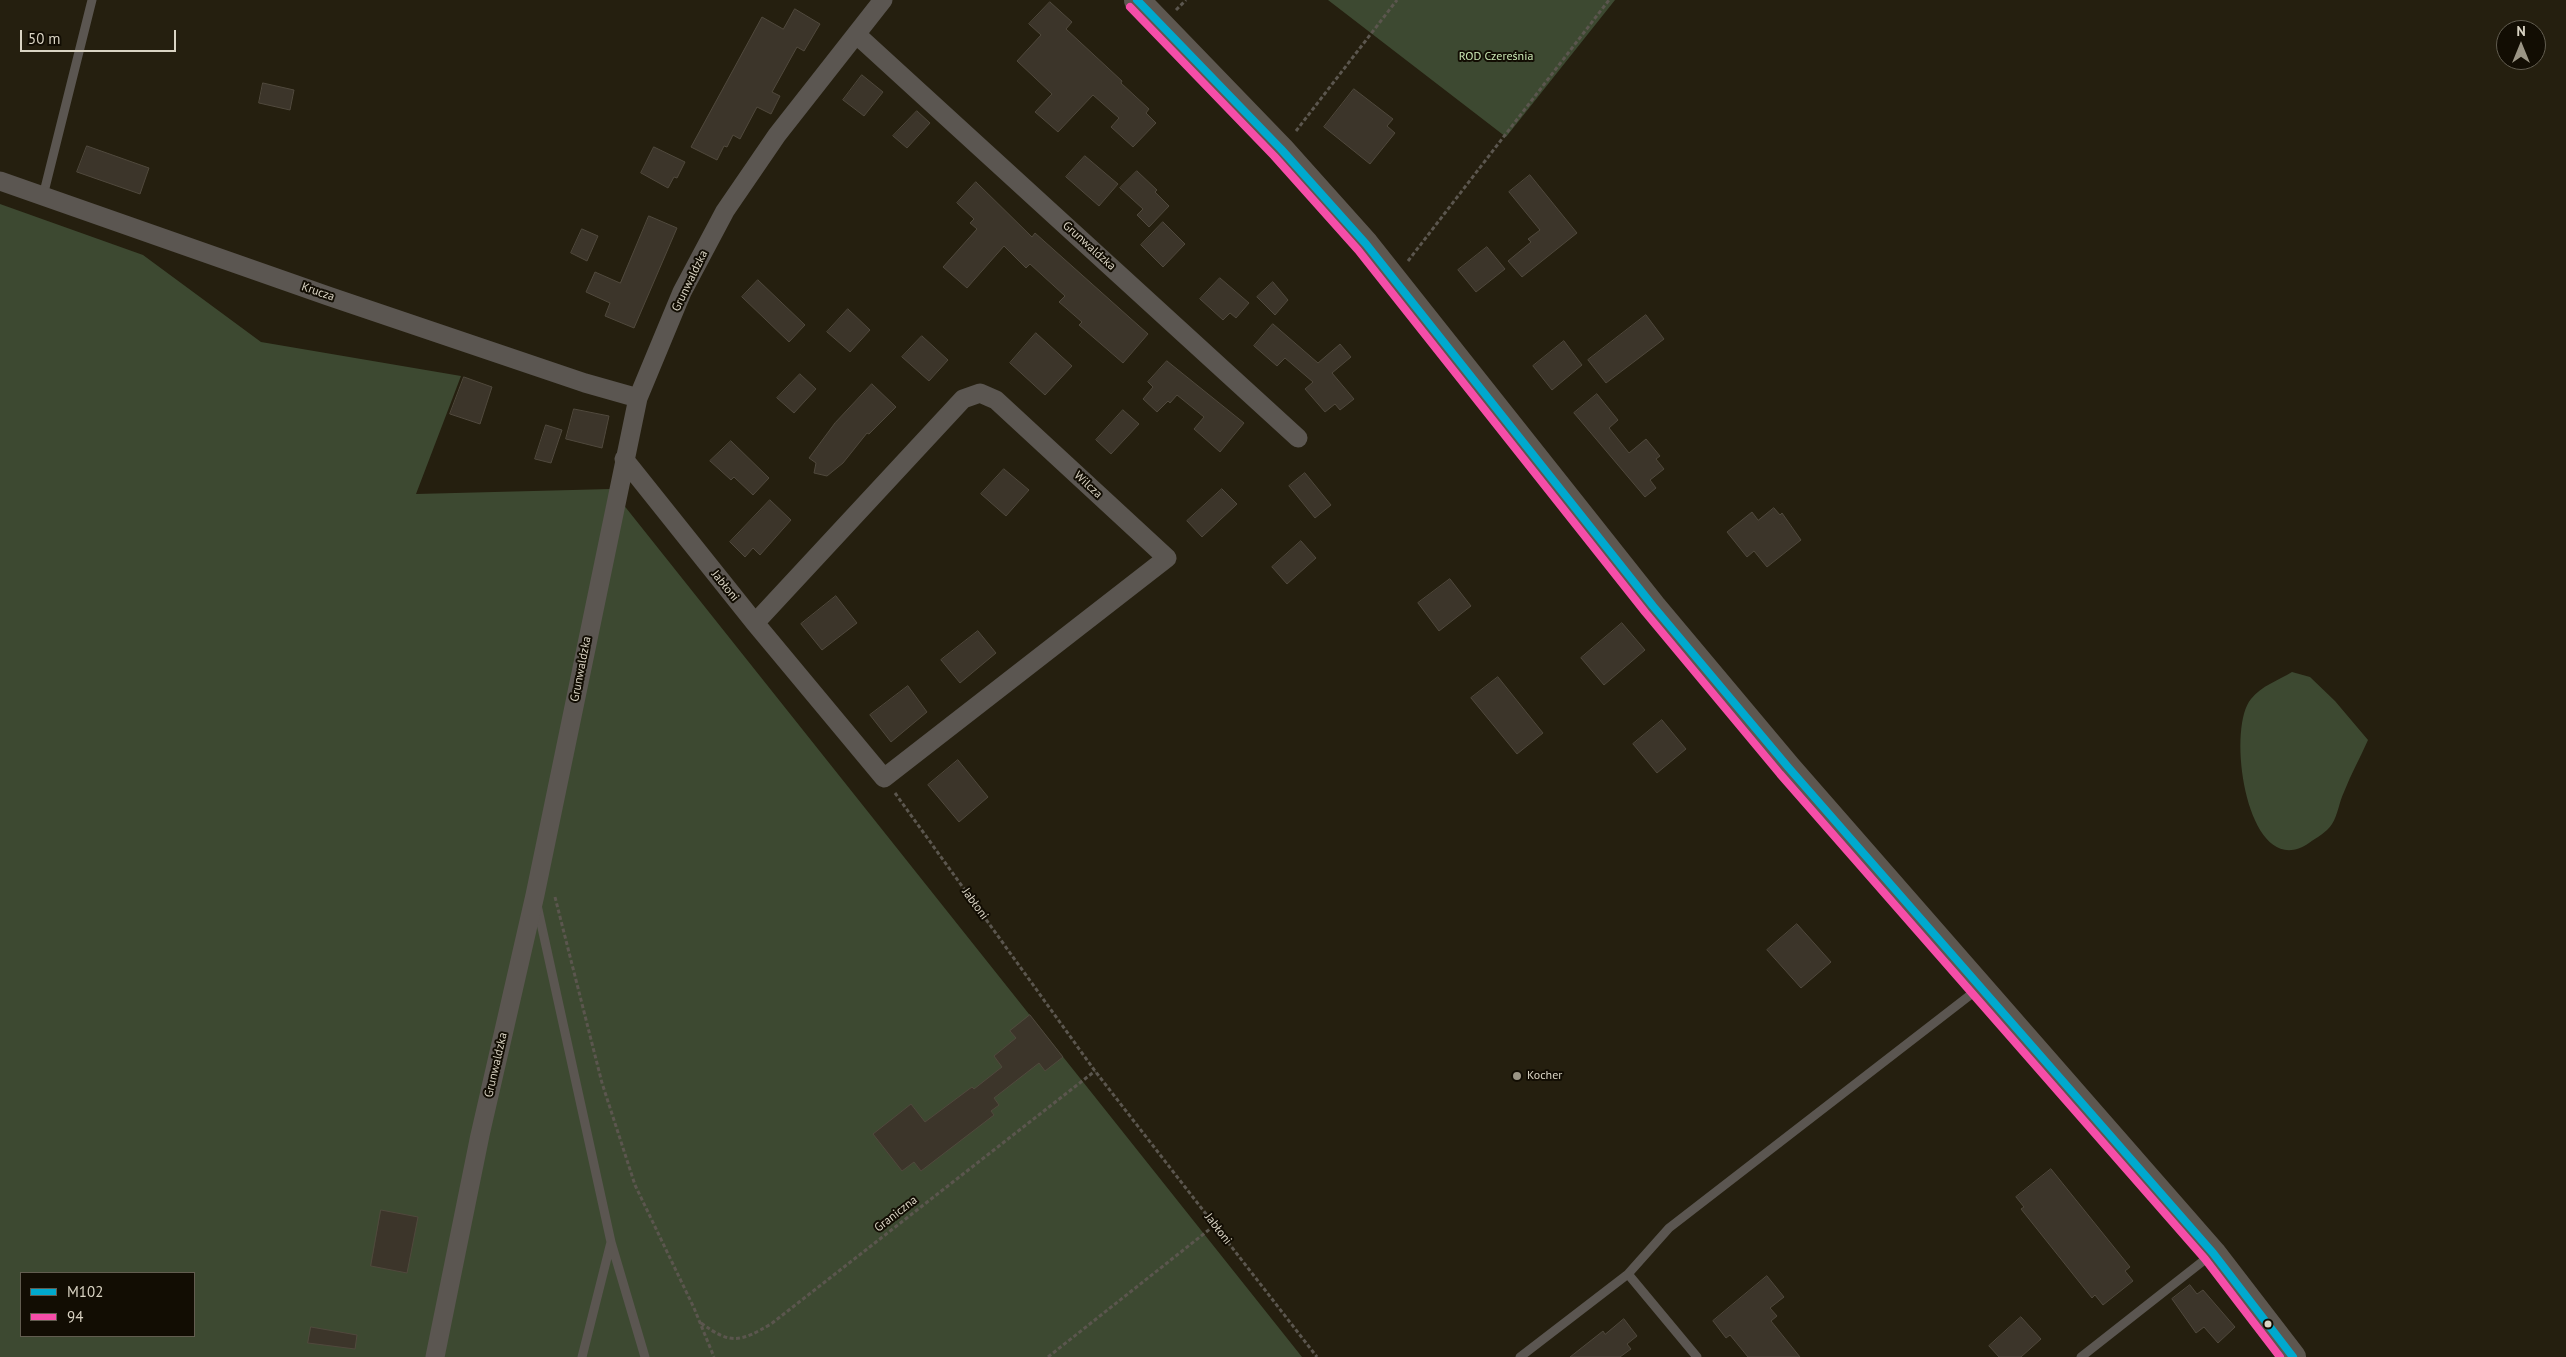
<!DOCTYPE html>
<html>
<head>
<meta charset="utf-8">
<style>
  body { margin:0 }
  #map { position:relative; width:2566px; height:1357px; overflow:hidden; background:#251f0f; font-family:"PT Sans",sans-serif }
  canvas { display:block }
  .legend { position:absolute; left:20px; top:1272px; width:175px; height:65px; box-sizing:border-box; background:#120d03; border:1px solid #625d50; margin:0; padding:6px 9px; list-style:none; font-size:15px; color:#dad4c4 }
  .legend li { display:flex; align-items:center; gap:10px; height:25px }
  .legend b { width:25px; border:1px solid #625d50 }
  .north { position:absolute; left:2496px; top:20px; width:50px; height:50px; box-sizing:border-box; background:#120d03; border:1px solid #625d50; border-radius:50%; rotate:0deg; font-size:14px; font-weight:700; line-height:20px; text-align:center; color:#dad4c4 }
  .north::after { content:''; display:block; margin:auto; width:18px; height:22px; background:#9b9585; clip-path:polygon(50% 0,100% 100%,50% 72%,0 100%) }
  .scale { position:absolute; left:20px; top:30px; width:156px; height:22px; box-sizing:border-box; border:2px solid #dad4c4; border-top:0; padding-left:6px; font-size:15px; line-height:18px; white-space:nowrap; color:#dad4c4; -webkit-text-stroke:4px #120d03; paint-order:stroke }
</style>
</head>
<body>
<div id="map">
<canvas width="2566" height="1357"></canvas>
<ul class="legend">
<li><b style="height:6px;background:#00a9ce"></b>M102</li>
<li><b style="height:6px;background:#f54da8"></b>94</li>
</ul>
<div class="north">N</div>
<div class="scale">50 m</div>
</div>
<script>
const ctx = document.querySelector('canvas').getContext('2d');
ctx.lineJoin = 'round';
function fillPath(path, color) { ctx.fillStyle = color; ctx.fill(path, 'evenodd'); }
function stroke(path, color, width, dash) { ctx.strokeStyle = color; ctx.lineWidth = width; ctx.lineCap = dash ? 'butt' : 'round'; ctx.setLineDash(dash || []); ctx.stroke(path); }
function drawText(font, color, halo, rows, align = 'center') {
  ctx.font = font + ' "PT Sans",sans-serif'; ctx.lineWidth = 4; ctx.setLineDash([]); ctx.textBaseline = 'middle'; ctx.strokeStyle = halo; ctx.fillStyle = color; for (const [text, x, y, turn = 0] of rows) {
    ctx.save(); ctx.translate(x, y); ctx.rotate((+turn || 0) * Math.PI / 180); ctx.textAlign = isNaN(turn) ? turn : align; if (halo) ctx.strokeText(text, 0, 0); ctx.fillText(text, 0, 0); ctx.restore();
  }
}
fillPath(new Path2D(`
  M1328,0H1615L1506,137Z
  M0,204L143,255L261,342L461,376L416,494L611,489L1302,1357H0ZM21,1273H194V1336H21Z
  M2292,672L2310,677L2335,701L2368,740C2360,758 2351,774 2344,792C2339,802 2338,815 2332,824C2327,832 2316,838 2309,843C2248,885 2225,730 2251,699C2261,686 2279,680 2292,672Z`), '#3d4931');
const building = new Path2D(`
  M1050,2L1072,22L1066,29L1122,81L1121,83L1149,109L1146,113L1156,123L1133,147L1111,127L1119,118L1093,95L1058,132L1035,112L1052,94L1017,61L1041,35L1029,24Z
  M795,9L820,24L804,51L797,47L772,92L780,96L771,114L757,107L740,139L733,135L727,147L724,146L717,160L691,147L762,17L783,29Z
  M862,75L883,92L864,116L843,100Z
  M263,83L294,90L290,110L259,103Z
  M1354,89L1393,119L1387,126L1395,133L1370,164L1324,127Z
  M917,111L930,123L907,148L893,136Z
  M87,146L149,168L140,194L77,172Z
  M654,147L685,162L677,178L674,177L668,188L641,173Z
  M1085,156L1118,184L1099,206L1066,177Z
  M1137,171L1157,190L1155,192L1169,206L1149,227L1137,215L1143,209L1120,188Z
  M1530,175L1577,233L1522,277L1508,261L1531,242L1528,239L1540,230L1509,192Z
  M976,182L1032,237L1035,233L1148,334L1123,363L1079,325L1082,322L1059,302L1065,296L1030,264L1026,268L1004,246L967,288L943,267L977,229L970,223L974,219L957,203Z
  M649,216L677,228L634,328L605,316L610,303L586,292L595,272L620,283Z
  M1163,222L1185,244L1163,267L1141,245Z
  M582,229L598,236L587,261L571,253Z
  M1487,247L1505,269L1476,292L1458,270Z
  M1220,278L1249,303L1236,318L1230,313L1223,320L1200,299Z
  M758,280L805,325L789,342L742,297Z
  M1273,282L1288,300L1275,315L1257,297Z
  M848,309L870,330L850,352L827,332Z
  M1646,315L1664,339L1606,383L1588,360Z
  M1273,324L1318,363L1340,344L1351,357L1332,373L1354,399L1340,410L1335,404L1325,412L1305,389L1313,382L1285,358L1277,366L1254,346Z
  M1036,333L1072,366L1045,395L1010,363Z
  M922,336L948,360L929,381L902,357Z
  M1564,341L1582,365L1552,390L1533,366Z
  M1167,361L1244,423L1220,452L1194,429L1204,417L1177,395L1170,403L1168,401L1157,412L1143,399L1153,387L1148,382Z
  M800,374L816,389L794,413L777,398Z
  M464,377L492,387L480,424L450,414Z
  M872,384L896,407L869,434L867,433L843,463L827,476L814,473L816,463L809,458L835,423Z
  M1597,394L1618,420L1609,428L1629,453L1646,439L1660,456L1656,459L1664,469L1650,480L1656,488L1645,497L1574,413Z
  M574,409L609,416L602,448L566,439Z
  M1123,410L1139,424L1111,454L1096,440Z
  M546,425L562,430L551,463L535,459Z
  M731,441L769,478L753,495L734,477L731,480L710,461Z
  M1004,469L1029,490L1006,516L981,494Z
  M1305,473L1331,505L1315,518L1289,486Z
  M1222,489L1237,504L1202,537L1187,521Z
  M770,500L791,520L760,555L753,548L745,557L730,542Z
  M1774,508L1780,515L1782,513L1801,540L1767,567L1754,551L1747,557L1727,532L1752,512L1758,520Z
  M1301,541L1316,558L1287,584L1272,567Z
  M1450,579L1471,606L1439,631L1418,603Z
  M836,596L857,623L822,650L801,624Z
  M1622,623L1645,650L1604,685L1581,658Z
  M978,631L996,653L960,683L941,660Z
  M1498,677L1543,733L1517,754L1471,698Z
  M908,686L927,712L891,742L870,715Z
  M1662,720L1686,749L1657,773L1633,744Z
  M958,760L988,797L959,822L928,785Z
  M1797,924L1831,962L1801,988L1767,950Z
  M1030,1015L1063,1057L1045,1071L1039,1063L994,1098L999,1105L991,1111L994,1115L921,1171L914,1162L902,1171L873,1134L911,1104L925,1122L972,1087L974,1089L1002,1067L994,1056L1016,1038L1010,1031Z
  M2051,1169L2130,1267L2125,1271L2133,1281L2103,1305L2095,1295L2092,1298L2021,1209L2024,1207L2016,1197Z
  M381,1210L418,1217L407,1273L371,1266Z
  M1767,1276L1784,1297L1770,1308L1777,1316L1771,1321L1800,1357H1748L1730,1335L1726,1338L1713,1321Z
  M2190,1285L2197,1294L2203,1290L2235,1327L2218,1343L2204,1327L2196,1333L2172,1299Z
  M2021,1317L2041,1339L2021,1357H1999L1989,1346Z
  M1624,1319L1637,1336L1627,1344L1631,1349L1620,1357H1570L1603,1331L1605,1334Z
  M311,1327L357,1335L355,1349L308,1343Z`);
fillPath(building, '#3c352a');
stroke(building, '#50493d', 1);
stroke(new Path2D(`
  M1176,10L1186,0
  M1296,131L1397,0
  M1408,261L1609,0
  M895,793L1095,1071L1317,1357
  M555,897L602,1083L635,1185L694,1308L714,1357
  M701,1323C731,1345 740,1342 771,1324L1095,1071
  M1048,1357L1215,1225`), '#5b564e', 3, [4, 2.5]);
stroke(new Path2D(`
  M43,196L92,0
  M537,905L611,1242L582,1357
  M611,1242L645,1357
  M1628,1274L1669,1228L1978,989
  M1520,1357L1628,1274L1697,1357
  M2081,1357L2212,1254`), '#5b5651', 9);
stroke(new Path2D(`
  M857,35L1298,438
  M0,181L328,296L585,383L638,398
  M624,459L755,623L884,778L1167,558L996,400L980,393L963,399L755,623
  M435,1357L480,1135L535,895L638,398L682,292L725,211L777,135L883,0`), '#5b5651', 19);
stroke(new Path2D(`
  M1137,0L1281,149L1366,244L1653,606L1788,767L2213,1253L2293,1357`), '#5d5750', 26);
stroke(new Path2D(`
  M1137,0L1281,149L1366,244L1653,606L1788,767L2213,1253L2293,1357`), '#00a9ce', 8);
stroke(new Path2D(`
  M1130,7L1274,156L1358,250L1645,612L1780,774L2205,1259L2280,1357`), '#f54da8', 8);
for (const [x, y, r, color] of [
  [1517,1076,5,"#9b9585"],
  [2268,1324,4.5,"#dad4c4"]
]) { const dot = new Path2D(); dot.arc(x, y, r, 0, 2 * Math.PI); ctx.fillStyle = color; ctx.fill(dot); stroke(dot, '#120d03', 2); }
drawText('12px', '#cbe9b5', '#120d03', [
  ["ROD Czereśnia",1496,57]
]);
drawText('12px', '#dad4c4', '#120d03', [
  ["Grunwaldzka",1089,246,42],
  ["Grunwaldzka",690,281,-64],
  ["Krucza",318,292,19],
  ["Wilcza",1088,485,43],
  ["Jabłoni",725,586,51],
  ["Grunwaldzka",581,669,-79],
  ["Jabłoni",975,904,54],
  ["Grunwaldzka",496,1065,-77],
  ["Graniczna",896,1214,-38],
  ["Jabłoni",1218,1229,52]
]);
drawText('12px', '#dad4c4', '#120d03', [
  ["Kocher",1527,1076]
], 'left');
</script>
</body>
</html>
